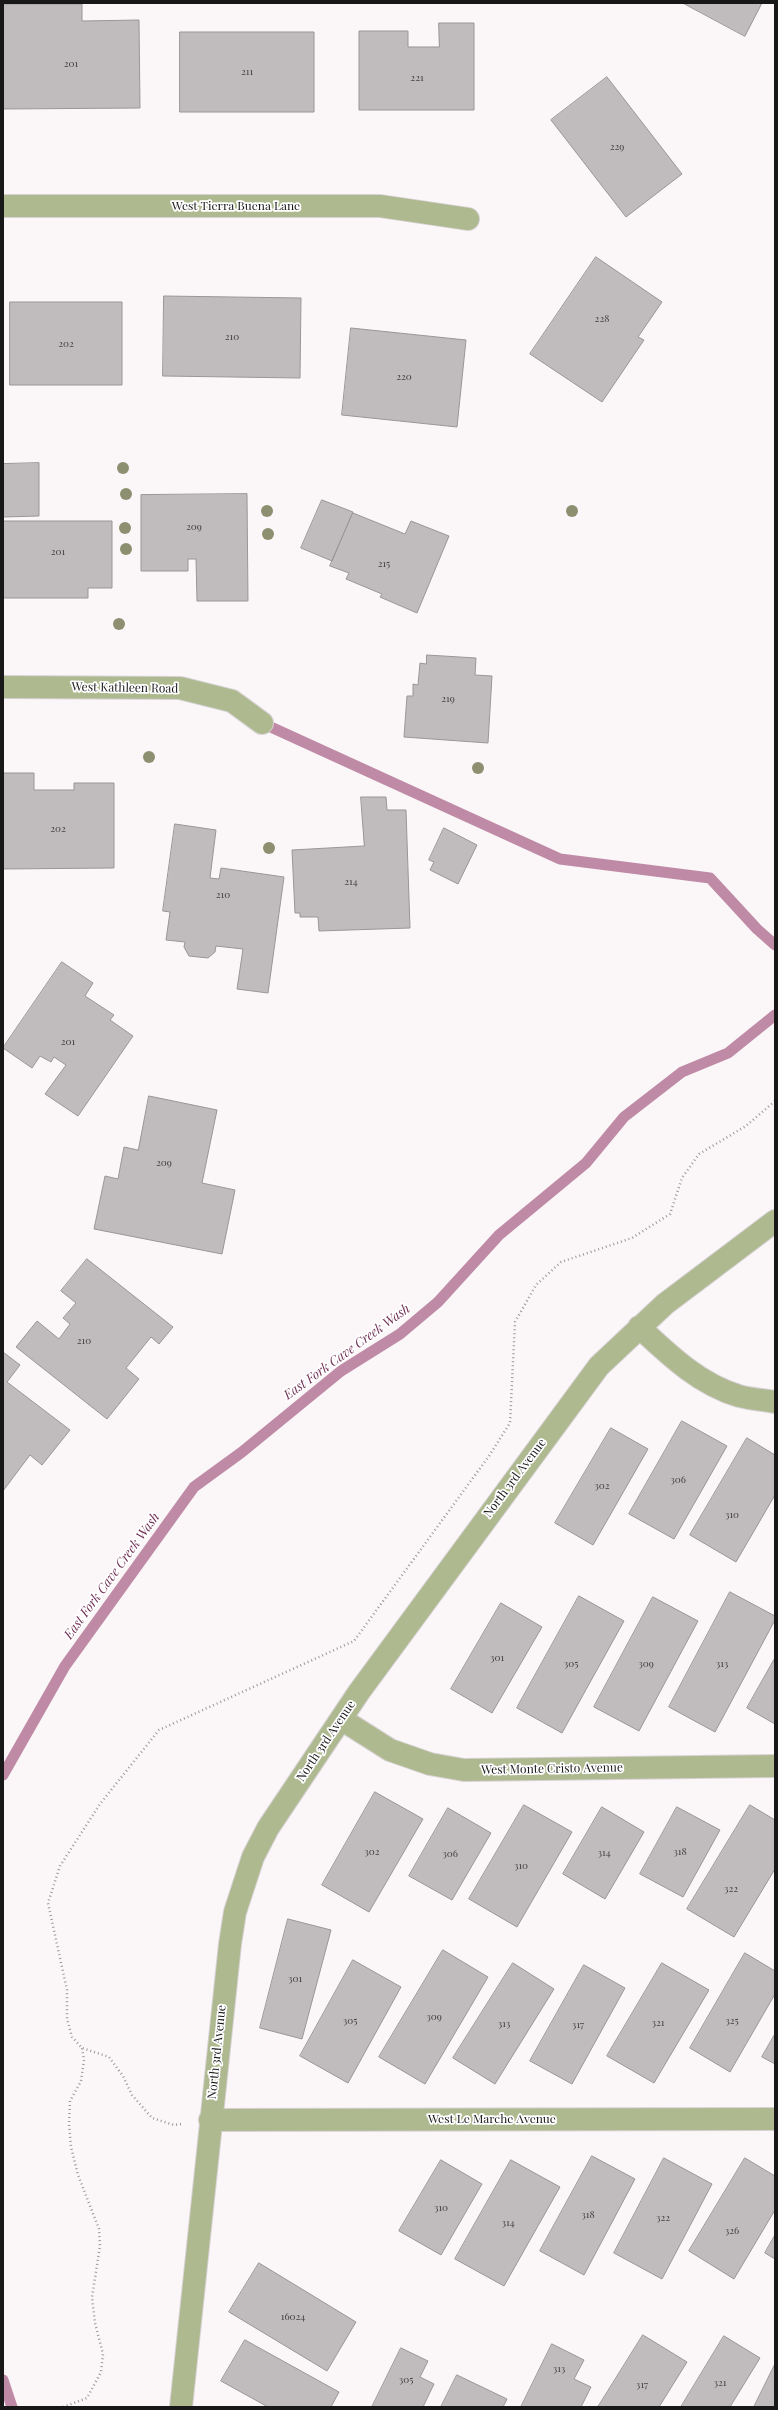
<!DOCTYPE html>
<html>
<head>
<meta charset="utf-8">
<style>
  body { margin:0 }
  #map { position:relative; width:778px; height:2410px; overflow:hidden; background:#fbf6f8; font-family:"Playfair Display",serif }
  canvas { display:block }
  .frame { position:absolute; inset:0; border:4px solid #191818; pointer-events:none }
</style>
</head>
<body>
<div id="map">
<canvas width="778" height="2410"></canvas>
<div class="frame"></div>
</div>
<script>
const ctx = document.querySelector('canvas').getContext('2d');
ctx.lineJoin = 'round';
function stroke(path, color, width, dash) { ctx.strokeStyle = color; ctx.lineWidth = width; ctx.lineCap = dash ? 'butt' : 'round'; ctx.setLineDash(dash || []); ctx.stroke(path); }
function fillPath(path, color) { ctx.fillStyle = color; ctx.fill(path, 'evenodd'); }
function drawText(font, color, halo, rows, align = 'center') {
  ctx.font = font + ' "Playfair Display",serif'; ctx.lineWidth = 3.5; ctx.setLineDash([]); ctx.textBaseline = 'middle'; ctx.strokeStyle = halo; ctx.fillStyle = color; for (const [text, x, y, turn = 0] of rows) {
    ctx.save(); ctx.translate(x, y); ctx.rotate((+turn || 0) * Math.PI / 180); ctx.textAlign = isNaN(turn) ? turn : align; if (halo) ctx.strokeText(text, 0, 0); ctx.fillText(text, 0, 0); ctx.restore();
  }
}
stroke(new Path2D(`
  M262,723L560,859L710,878L757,929L775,945
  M3,1775L65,1666L194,1487L242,1452L341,1371L400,1334L438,1302L499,1235L586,1163L624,1117L682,1072L728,1053L775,1015
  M3,2380L12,2407`), '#bf8aa5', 11);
const building = new Path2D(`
  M683,3H762L745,36Z
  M3,4H82V21L139,20L140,108L3,109Z
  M439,23H474V110H359V31H408V47H439Z
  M180,32H314V112H180Z
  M607,77L682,174L626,217L551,120Z
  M596,257L662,302L638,337L644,340L602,402L530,354Z
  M164,296L301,298L300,378L163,376Z
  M10,302H122V385H10Z
  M351,328L466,340L457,427L342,415Z
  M39,463V516L3,517V464Z
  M247,494L248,601H197L196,559H188V571H141V495Z
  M322,500L353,512L332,561L301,548Z
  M353,513L405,534L411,521L449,536L417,613L380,597L382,594L346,579L349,573L330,566Z
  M3,521H112V588H88V598H3Z
  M427,655L476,658L475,675L492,676L488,743L404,737L407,696H413V684L418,685L420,663L426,664Z
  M3,773H34V790H74V783H114V868L3,869Z
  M361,797H386L387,810H406L410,928L319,931L318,917H300V913H295L292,850L364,846Z
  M175,824L216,830L210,878L219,879L221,868L284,877L268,993L237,989L243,949L216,946L215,952L208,958L189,956L184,947L185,942L166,940L170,912L163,911Z
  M444,828L477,845L458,884L430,870L434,862L429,860Z
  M62,962L93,983L85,996L114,1015L110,1020L133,1036L78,1116L45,1094L66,1065L54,1057L51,1062L40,1056L32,1068L3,1048Z
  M149,1096L217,1110L202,1183L235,1190L222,1254L94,1229L105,1176L118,1179L124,1147L138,1150Z
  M87,1259L173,1327L159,1344L151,1337L126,1368L139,1379L107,1419L16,1347L37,1321L59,1339L70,1324L63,1318L76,1303L61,1291Z
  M3,1352L20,1365L7,1382L70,1430L42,1465L30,1455L3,1491Z
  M682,1421L727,1446L674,1539L629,1514Z
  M611,1428L648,1449L593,1545L555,1523Z
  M747,1438L775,1455V1495L736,1562L690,1535Z
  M730,1592L775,1616V1620L715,1732L669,1707Z
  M579,1596L624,1621L562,1733L517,1708Z
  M653,1597L698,1621L639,1731L594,1707Z
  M501,1603L542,1627L492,1713L451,1689Z
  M775,1658V1724L747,1708Z
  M375,1792L423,1819L369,1912L322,1885Z
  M524,1805L572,1832L517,1927L469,1899Z
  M750,1805L775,1820V1869L734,1937L687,1909Z
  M602,1807L644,1832L605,1899L563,1874Z
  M677,1807L720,1830L683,1897L640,1874Z
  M448,1808L491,1833L452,1900L409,1876Z
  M288,1919L331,1930L302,2039L260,2028Z
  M443,1950L488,1977L425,2084L379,2057Z
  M745,1953L775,1971V1994L730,2072L690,2048Z
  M353,1960L401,1987L348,2083L300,2056Z
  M513,1963L554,1989L495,2084L453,2058Z
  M662,1963L709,1990L654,2083L607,2056Z
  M584,1965L625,1988L572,2084L530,2061Z
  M775,2034V2064L762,2057Z
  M592,2156L635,2179L584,2275L540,2251Z
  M664,2158L712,2184L662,2279L614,2253Z
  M745,2158L775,2176V2210L734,2279L689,2251Z
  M441,2160L482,2184L441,2255L399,2231Z
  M511,2160L560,2187L504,2286L455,2259Z
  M775,2235V2259L765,2253Z
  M259,2263L356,2322L327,2371L229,2312Z
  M643,2335L687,2362L659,2407H598Z
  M724,2336L760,2358L730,2407H681Z
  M245,2340L339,2392L331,2407H268L221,2381Z
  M552,2344L584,2360L574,2379L591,2387L581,2407H521Z
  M401,2348L428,2361L420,2377L434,2384L423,2407H372Z
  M775,2364V2407H754Z
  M457,2375L507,2399L503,2407H441Z`);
fillPath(building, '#c0bbbd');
stroke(building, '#9a9597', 1);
const minor = new Path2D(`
  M3,206H380L468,219
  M3,687L180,688L232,701L262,723
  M639,1327C669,1355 699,1384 739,1396C750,1399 763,1400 775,1402
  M341,1719L390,1750L430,1764L464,1770L775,1766
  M210,2120L775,2119
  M181,2407L230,1944L235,1912L253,1857L268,1828L359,1692L599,1366L665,1304L775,1221`);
stroke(minor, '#d7d2d4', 24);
stroke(new Path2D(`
  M181,2124L174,2125L152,2118L132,2095L123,2076L109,2057L82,2048L72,2037L67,2019V1990L48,1903L60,1866L100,1804L159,1730L354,1641L489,1456L510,1423L515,1322L536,1285L561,1262L632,1238L670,1214L682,1178L699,1154L746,1126L775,1101
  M63,2407L87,2398L101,2372L103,2354L95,2323L92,2297L100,2246L99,2229L78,2175L71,2147L69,2124L70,2101L81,2081L84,2060L82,2048`), '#9c999a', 2.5, [1, 3]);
stroke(minor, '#aeb98f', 22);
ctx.fillStyle = '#8c9070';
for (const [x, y] of [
  [123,468],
  [126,494],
  [267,511],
  [572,511],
  [125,528],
  [268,534],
  [126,549],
  [119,624],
  [149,757],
  [478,768],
  [269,848]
]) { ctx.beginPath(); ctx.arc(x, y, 6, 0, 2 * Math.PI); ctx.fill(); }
drawText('10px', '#434141', null, [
  ["201",71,64],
  ["211",247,72],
  ["221",417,78],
  ["229",617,147],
  ["228",602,319],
  ["210",232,337],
  ["202",66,344],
  ["220",404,377],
  ["209",194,527],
  ["201",58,552],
  ["215",384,564],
  ["219",448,699],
  ["202",58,829],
  ["214",351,882],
  ["210",223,895],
  ["201",68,1042],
  ["209",164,1163],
  ["210",84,1341],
  ["306",678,1480],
  ["302",602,1486],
  ["310",732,1515],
  ["301",497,1658],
  ["305",571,1664],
  ["309",646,1664],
  ["313",722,1664],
  ["302",372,1852],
  ["318",680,1852],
  ["314",604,1853],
  ["306",450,1854],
  ["310",521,1866],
  ["322",731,1889],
  ["301",295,1979],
  ["309",434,2017],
  ["305",350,2021],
  ["325",732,2021],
  ["321",658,2023],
  ["313",504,2024],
  ["317",578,2025],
  ["310",441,2208],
  ["318",588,2215],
  ["322",663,2218],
  ["314",508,2223],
  ["326",732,2231],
  ["16024",293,2317],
  ["313",559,2369],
  ["305",406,2380],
  ["321",720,2383],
  ["317",642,2385]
]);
drawText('12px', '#191818', '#fff', [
  ["West Tierra Buena Lane",236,206],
  ["West Kathleen Road",125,688,1],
  ["North 3rd Avenue",515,1478,-53],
  ["North 3rd Avenue",326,1741,-56],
  ["West Monte Cristo Avenue",552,1769,-1],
  ["North 3rd Avenue",217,2052,-84],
  ["West Le Marche Avenue",492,2119]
]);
drawText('italic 13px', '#702f54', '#fff', [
  ["East Fork Cave Creek Wash",347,1352,-36],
  ["East Fork Cave Creek Wash",112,1576,-54]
]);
</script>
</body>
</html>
